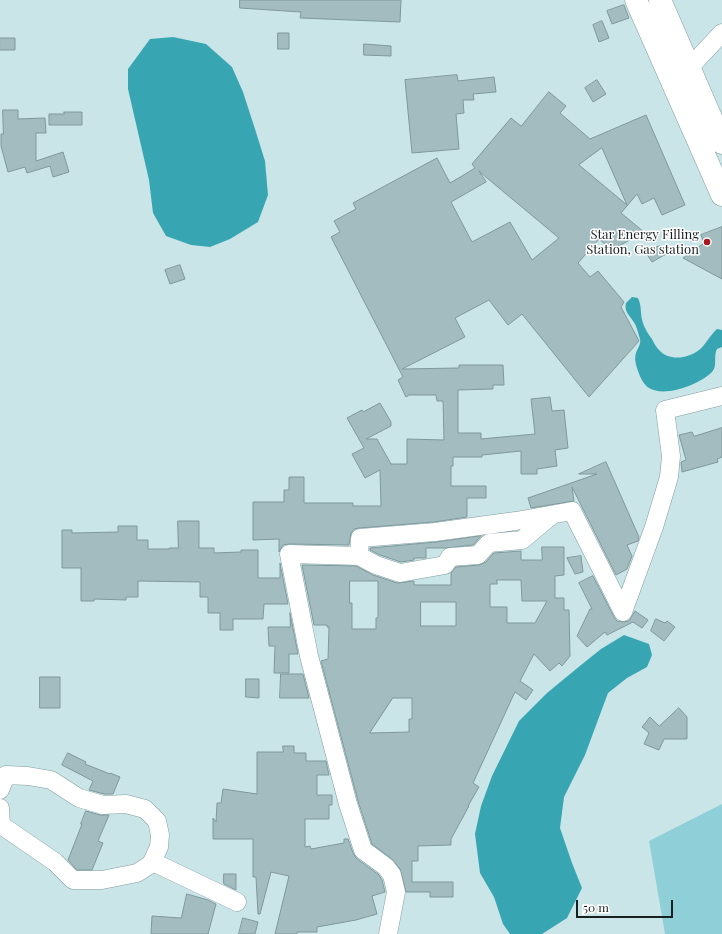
<!DOCTYPE html>
<html>
<head>
<meta charset="utf-8">
<style>
  body { margin:0 }
  #map { position:relative; width:722px; height:934px; overflow:hidden; background:#cae5e8; font-family:"Playfair Display",serif }
  canvas { display:block }
  .scale { position:absolute; left:576px; top:900px; width:97px; height:18px; box-sizing:border-box; border:2px solid #172122; border-top:0; padding-left:5px; font-size:12px; line-height:14px; white-space:nowrap; color:#172122; -webkit-text-stroke:3px #fff; paint-order:stroke }
</style>
</head>
<body>
<div id="map">
<canvas width="722" height="934"></canvas>
<div class="scale">50 m</div>
</div>
<script>
const ctx = document.querySelector('canvas').getContext('2d');
ctx.lineJoin = 'round';
function fillPath(path, color) { ctx.fillStyle = color; ctx.fill(path, 'evenodd'); }
function stroke(path, color, width, dash) { ctx.strokeStyle = color; ctx.lineWidth = width; ctx.lineCap = dash ? 'butt' : 'round'; ctx.setLineDash(dash || []); ctx.stroke(path); }
function drawText(font, color, halo, rows, align = 'center') {
  ctx.font = font + ' "Playfair Display",serif'; ctx.lineWidth = 3; ctx.setLineDash([]); ctx.textBaseline = 'middle'; ctx.strokeStyle = halo; ctx.fillStyle = color; for (const [text, x, y, turn = 0] of rows) {
    ctx.save(); ctx.translate(x, y); ctx.rotate((+turn || 0) * Math.PI / 180); ctx.textAlign = isNaN(turn) ? turn : align; if (halo) ctx.strokeText(text, 0, 0); ctx.fillText(text, 0, 0); ctx.restore();
  }
}
fillPath(new Path2D(`
  M722,804V934H665L649,841Z`), '#8fcfd7');
fillPath(new Path2D(`
  M173,37L206,44L232,67L243,92L255,129L265,161L268,195L258,222L230,239L210,247L191,245L166,236L153,213L149,180L128,89V69L150,39Z
  M632,297L638,298C642,306 640,315 643,323C645,329 648,334 652,339C654,343 656,347 659,350C669,361 687,359 699,350C704,347 710,335 717,329L722,330V347L717,349C713,356 718,366 712,372C700,384 665,398 649,388C644,385 640,377 638,371C636,365 634,359 636,353C638,347 641,345 640,339C638,333 637,326 633,321C629,315 624,311 626,303Z
  M624,635L649,644L652,655L647,667L627,678L608,693L585,755L564,797L560,828L572,863L582,888L567,918L542,934H510L503,924L494,897L480,873L475,834L481,806L492,776L519,721L547,693L581,665L601,649Z`), '#38a6b2');
const building = new Path2D(`
  M240,0H401L400,22L300,18L301,12L240,8Z
  M624,5L629,18L612,24L607,11Z
  M602,21L609,38L599,42L593,25Z
  M278,33H289V49H278Z
  M0,38H15V50H0Z
  M364,44L391,46V56L364,55Z
  M457,75L458,81L494,77L496,92L473,94L474,100H463L464,113L456,114L459,149L412,153L405,80Z
  M597,80L606,94L593,102L585,88Z
  M549,92L566,106L560,113L590,139L646,115L685,205L662,215L654,198L642,204L637,194L621,213L644,232L612,250L599,239L578,263L590,277L598,271L624,302L621,307L639,341L589,397L522,314L508,325L489,300L455,318L465,337L402,369L459,368V365H503L504,385H493V389L458,390V433H481V439L535,434L531,399L550,397L552,411L564,410L568,448L555,450L557,466L537,469V474H521V451L482,455V457H453V466H451V486H486V498H467V517L434,522L359,528L354,529L351,533L349,545L289,544L283,545L279,552V539L253,540V502H284V490H289V477H304V503H353V506H381L380,470L365,478L352,454L364,448L347,418L362,410L363,412L380,403L391,422V426L366,439H377L391,464H407V439L444,440L443,401H437L436,395H409L406,397L398,380L403,377L331,237L340,232L334,221L356,209L353,203L437,158L450,183L462,176L475,168L472,164L511,118L521,126ZM602,148L627,205L579,165ZM479,171L487,178L559,238L532,260L510,222L472,242L451,202L486,182Z
  M3,110H18V119L45,118L46,133H36V161L63,152L69,172L53,177L50,166L27,173L25,167L8,172L1,146V134H3Z
  M64,112H82V125H49V114H64Z
  M722,227V279L683,258L704,243L701,235Z
  M660,246L668,253L652,262L645,251Z
  M180,265L185,279L170,284L165,270Z
  M722,428V457L717,459L718,462L682,472L681,462L686,460L679,435L692,432L694,436Z
  M606,462L639,537L638,541L627,545L632,556L627,569L616,575L572,487L574,501L531,508L528,498L597,474H579Z
  M178,521H199V548H214V553L241,552V550H258V578H280V563L288,604H264L263,619H233V630H220V613H208V597H200V582L138,581V597H126V600L94,599V601H81V568H62V530H72V533L118,532V526H137V540H148V549H169V548H178Z
  M481,536L473,545L446,548H426V558H414V560L401,562L380,555L370,550V548L436,542Z
  M542,547H564V575L555,576V598H564V610H569L570,656L562,666L559,663L550,671L534,654L520,681L533,690L526,700L515,692L514,694L473,783L479,787L468,806H469L451,839V845L418,846V861H412V882H453V897H430V892H406L400,869L392,859L372,844L358,801L321,661L328,659L329,627H327V625H314L302,565L356,566L373,575L397,583L414,581V585H451V573L456,567L479,565L486,562L494,553L521,551V560H542ZM497,580H521L522,601H547L535,623H507V607H490V584H497ZM350,581H378V618H376V629H352V603H350ZM421,602H456V626H421ZM393,698H412V719H409V732L370,733Z
  M581,556L583,572L575,574L567,558Z
  M593,576L614,617L617,621L623,622L629,621L635,611L648,620L642,628L633,622L607,635L605,632L587,647L577,636L590,609H592L579,583Z
  M290,613L298,654H289V673H274L275,646H269L268,627H290Z
  M656,619L665,623L667,621L675,627L664,641L651,631Z
  M281,674H303L309,698H280Z
  M40,677H60V708H40Z
  M246,679H259V698L246,697Z
  M679,708L687,717V739H664L659,750L644,744L649,733L642,727L650,717L659,726Z
  M283,746H294V753H306V761H326L329,775H317V795H332V805H329V819H305V847L310,846L311,849L344,843V839H348L353,853L356,858L379,875L382,880L385,892L372,896L377,914L356,920L317,927V932H297V934H275L289,876L271,872L260,914H258L256,877H253V839H213V818L216,822L217,803H221L223,789L257,794V752H283Z
  M68,753L86,762L85,764L110,774V773L120,777L113,794H104L89,790L93,781L62,765Z
  M86,811L100,815H109L98,841L103,843L92,870H77L68,860L82,824H81Z
  M224,874H236V890L224,884Z
  M187,894L208,900L216,904L208,934H151L152,916L181,918Z
  M243,918L258,922L255,934H239Z`);
fillPath(building, '#a2bcc0');
stroke(building, '#7e989b', 1);
const minor = new Path2D(`
  M689,68L722,33
  M359,556L376,565L400,573L445,565L450,557L478,555L489,543L522,540L552,515
  M0,790L6,775L28,776L51,780L79,798L103,805L126,804L145,809L157,821L160,835L159,847L151,864L137,873L102,880H73L55,862L1,825L0,808
  M151,864L153,862L237,902
  M388,934L396,892L392,875L386,867L363,850L348,804L309,656L289,554L359,556L360,538L435,532L516,521L572,511L623,612L654,527L669,477L671,456L665,410L722,396`);
const highway = new Path2D(`
  M636,0L722,195
  M660,0L722,143`);
stroke(minor, '#839da0', 19);
stroke(highway, '#839da0', 23);
stroke(minor, '#fff', 18);
stroke(highway, '#fff', 22);
for (const [x, y, r, color] of [
  [707,242,4,"#aa161e"]
]) { const dot = new Path2D(); dot.arc(x, y, r, 0, 2 * Math.PI); ctx.fillStyle = color; ctx.fill(dot); stroke(dot, '#fff', 1.5); }
drawText('13px', '#172122', '#fff', [
  ["Star Energy Filling",699,235],
  ["Station, Gas station",699,250]
], 'right');
</script>
</body>
</html>
